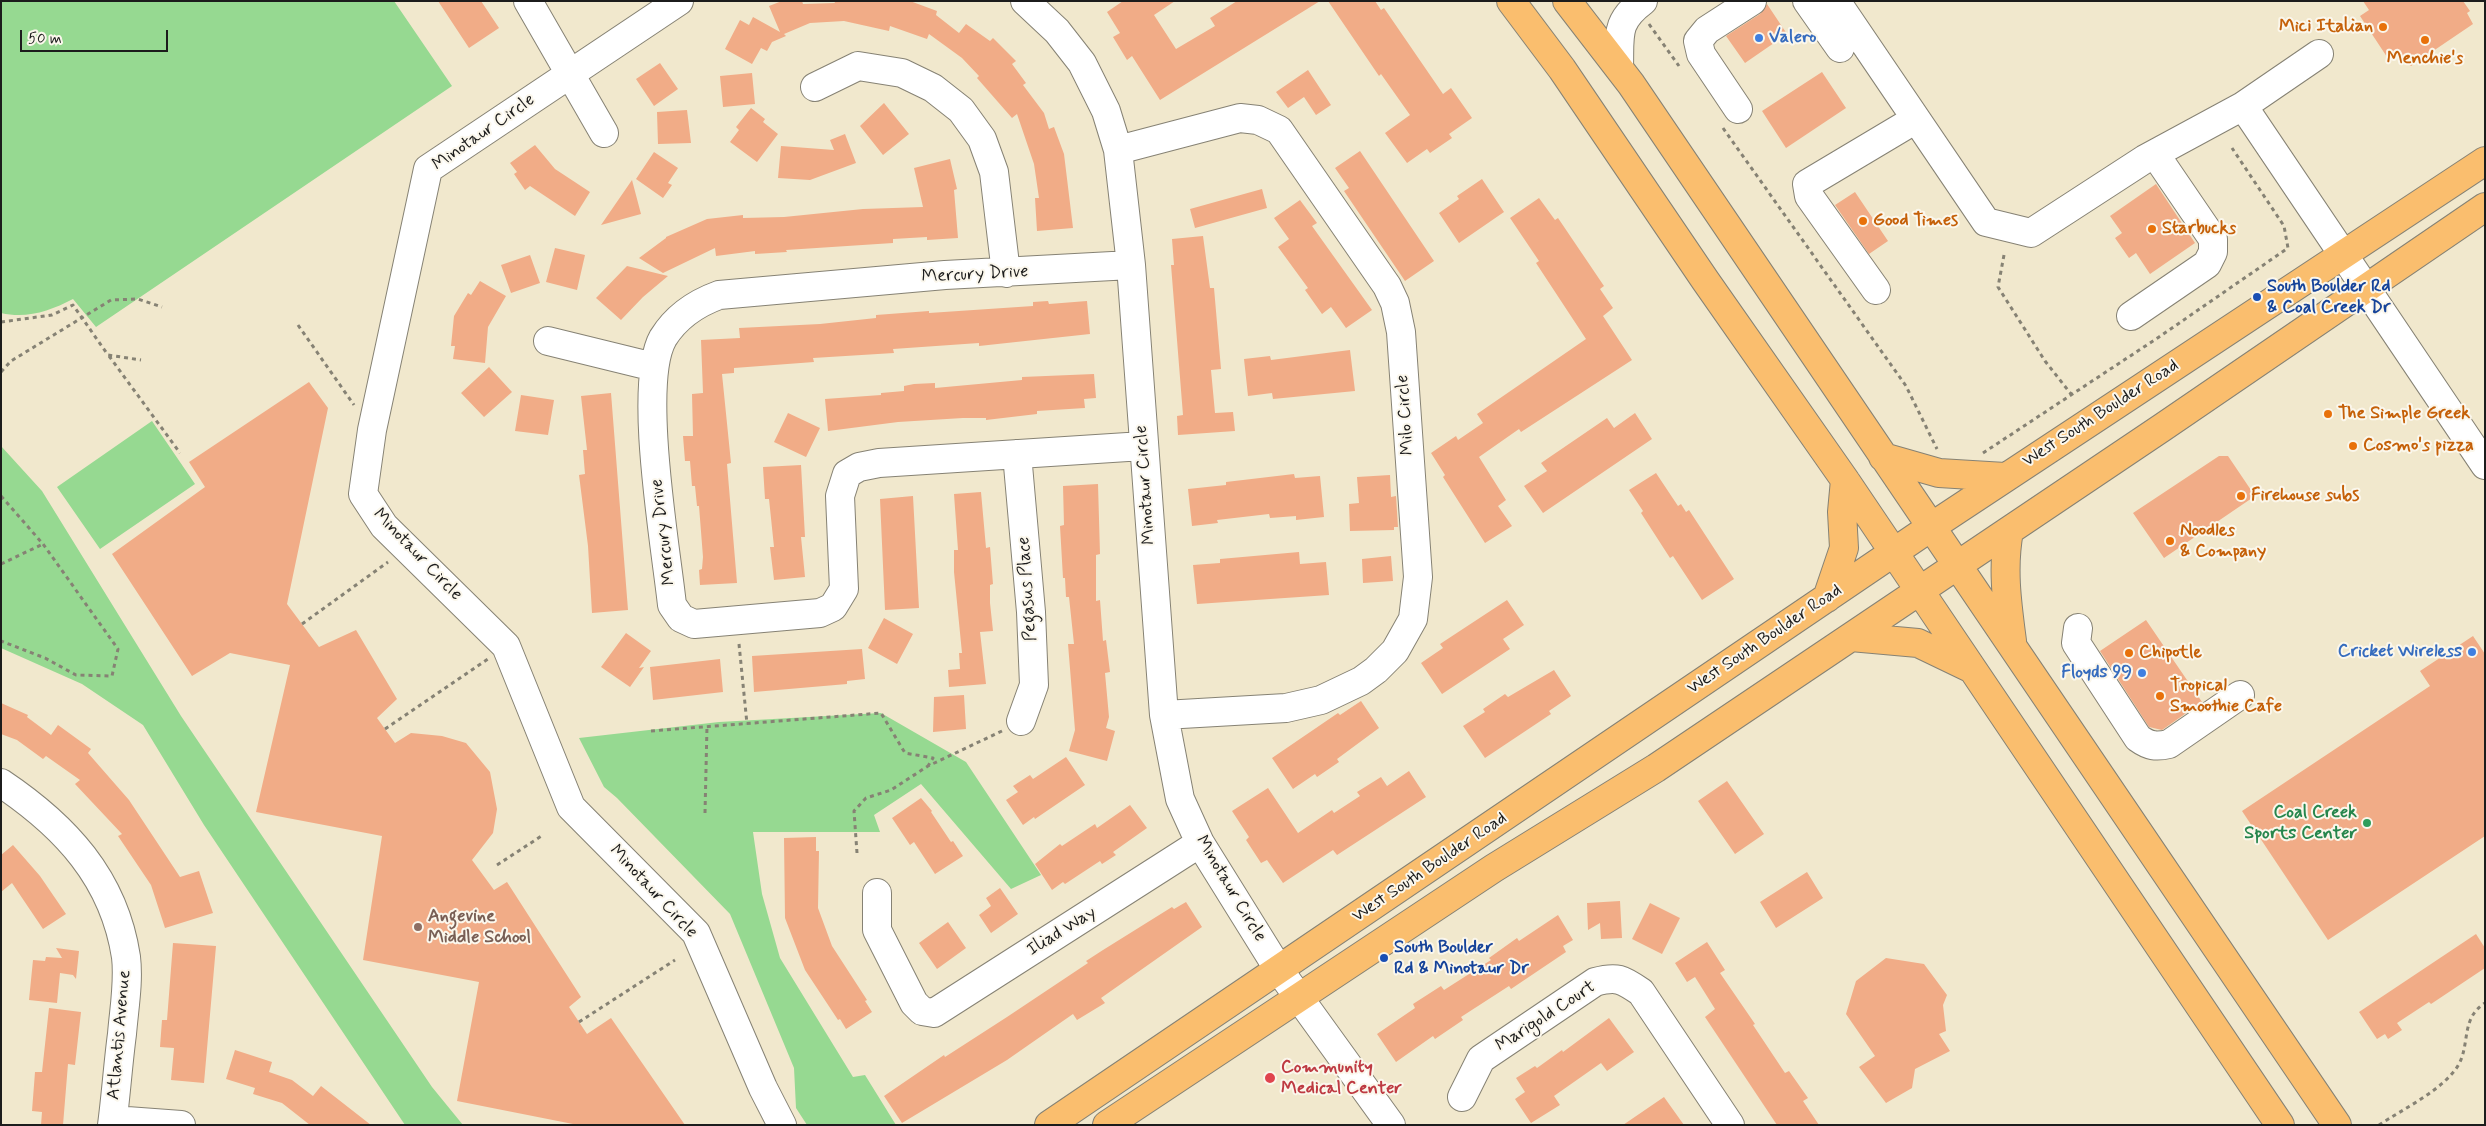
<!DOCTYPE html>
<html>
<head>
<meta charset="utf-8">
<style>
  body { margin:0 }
  #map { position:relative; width:2486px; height:1126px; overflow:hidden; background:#f1e8cd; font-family:Mynerve,sans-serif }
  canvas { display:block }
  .frame { position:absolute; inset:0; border:2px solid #1c1c1c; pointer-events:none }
  .scale { position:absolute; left:20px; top:30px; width:148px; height:22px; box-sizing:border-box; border:2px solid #1c1c1c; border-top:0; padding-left:6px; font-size:15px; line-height:18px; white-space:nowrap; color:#1c1c1c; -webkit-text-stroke:4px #fbf7ec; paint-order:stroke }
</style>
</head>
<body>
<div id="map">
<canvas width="2486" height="1126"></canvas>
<div class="frame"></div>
<div class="scale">50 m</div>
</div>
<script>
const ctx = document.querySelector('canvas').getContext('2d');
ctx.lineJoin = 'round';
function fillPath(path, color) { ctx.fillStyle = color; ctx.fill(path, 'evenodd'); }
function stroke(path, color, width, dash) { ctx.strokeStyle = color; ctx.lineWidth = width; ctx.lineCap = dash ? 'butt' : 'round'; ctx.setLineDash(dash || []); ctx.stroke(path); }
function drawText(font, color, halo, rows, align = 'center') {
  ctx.font = font + ' Mynerve,sans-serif'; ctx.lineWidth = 4; ctx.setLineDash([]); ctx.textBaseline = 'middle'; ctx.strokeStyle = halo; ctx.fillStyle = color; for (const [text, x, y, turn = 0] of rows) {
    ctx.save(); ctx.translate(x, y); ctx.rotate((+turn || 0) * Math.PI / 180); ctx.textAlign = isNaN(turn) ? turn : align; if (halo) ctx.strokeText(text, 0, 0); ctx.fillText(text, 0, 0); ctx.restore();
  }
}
fillPath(new Path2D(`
  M1,1H394L452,86L96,327L73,299C50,311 27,319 1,313Z
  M152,421L195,484L100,549L57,487Z
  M1,446L42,491L181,716L432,1087L463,1125H405L204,825L143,725L82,684L1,648Z
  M881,713L966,762L1041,875L1011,889L921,784L874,815L880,832H753L762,894L780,958L853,1077L865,1075L896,1125H807L796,1108L794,1068L730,914L617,798L604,787L579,738L719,722Z`), '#96d991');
fillPath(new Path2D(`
  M438,1H481L499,28L469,48Z
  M782,1H802L803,4L835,3L834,1H910L937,11L936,15L959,33L966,24L990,41L993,38L1016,61L1012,64L1026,83L1023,85L1044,113L1049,129L1054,127L1064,154L1073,228L1037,231L1035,198H1039L1034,164L1017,114L1012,118L977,78L979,76L962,58L929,34L927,39L890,26L889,31L844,21L810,23L784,34L786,36L772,42L767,51L761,48L752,64L725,49L740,20L749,25L753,17L780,32L769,6Z
  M1123,1H1175L1154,15L1176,49L1215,26L1210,18L1237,1H1320L1160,100L1132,56L1127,60L1113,37L1120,33L1107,12Z
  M1328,1H1375L1381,10L1384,8L1443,94L1451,88L1472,118L1449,134L1452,138L1430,153L1427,149L1407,163L1385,133L1410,115L1381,74L1379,76Z
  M2363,1H2463L2470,11L2467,13L2473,24L2411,66L2399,53L2389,60L2360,16L2369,10Z
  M1767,4L1787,34L1745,63L1726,36L1760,14Z
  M660,63L678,89L654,106L636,79Z
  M1308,70L1331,105L1316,115L1304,97L1288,108L1276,92Z
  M1822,72L1846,108L1786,148L1762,111Z
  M752,73L755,104L723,107L720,76Z
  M884,103L909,134L883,155L860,126Z
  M751,108L765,119L763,122L778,134L757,162L730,142L739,130L736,127Z
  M687,110L691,143L658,144L657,112Z
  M845,134L856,163L810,180L778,178L781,146L834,150L830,140Z
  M535,145L555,169L590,192L575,216L530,186L525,190L514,174L517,172L510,163Z
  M1360,151L1434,261L1405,281L1344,191L1349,188L1335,168Z
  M654,152L678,168L668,183L672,185L663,198L636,179Z
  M950,159L957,189L954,190L958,238L927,240V237L893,239V243L786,250L787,252L755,254V251L716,256L715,248L663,273L639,258L666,238V237L707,219L743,215V218L784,217L863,209L923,207L914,168Z
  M1482,179L1504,212L1459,243L1439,213L1459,199L1457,196Z
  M632,180L641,214L601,225Z
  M2156,184L2195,243L2150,274L2136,253L2129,258L2115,238L2122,233L2110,216Z
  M1262,189L1267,208L1195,228L1190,209Z
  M1855,192L1888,241L1869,254L1835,205Z
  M1539,198L1555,220L1558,218L1604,286L1600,289L1613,308L1603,316L1632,360L1521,432L1519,429L1479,457L1506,500L1498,506L1512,526L1485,543L1443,477L1445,475L1431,453L1456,436L1458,440L1483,423L1477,414L1586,339L1536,263L1539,261L1510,218Z
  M1300,200L1317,223L1312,226L1372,310L1346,328L1331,307L1322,314L1305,290L1308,288L1278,247L1289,239L1274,218Z
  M1203,236L1210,288H1214L1221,369L1211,370L1215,413L1233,412L1235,431L1178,435L1177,416L1183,415L1171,265H1174L1172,239Z
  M555,248L585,255L577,290L546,282Z
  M530,255L540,283L511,293L501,265Z
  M627,266L668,276L643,297L621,320L596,298Z
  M480,281L506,296L488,327L485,363L453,359L455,346H451L454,316L468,293L471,295Z
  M1048,301L1049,304L1087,301L1090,334L979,346V343L893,349L894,353L813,358L814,362L734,368V373L722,374L731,463L727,464L737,583L700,585L699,570L702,569L703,557L699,506H697L695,486H692L690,461H685L683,436H693L692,394L703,393L701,340L740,338L739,328L820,324L876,318V315L929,311V313L1033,306V302Z
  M1350,350L1355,391L1273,399L1272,393L1248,396L1244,359L1270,356L1271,360Z
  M489,367L512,392L484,417L461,393Z
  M1094,374L1096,398L1084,399L1085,408L1037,411V414L986,420V418H963L898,422L828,431L825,399L881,395V393L904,391V386L914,384L935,383V388L1022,380V377Z
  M309,382L328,408L287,604L319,647L356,630L397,699L377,718L395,743L411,733L442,736L466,743L490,772L497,809L493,833L472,860L494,890L507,882L581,997L569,1007L587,1034L611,1018L685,1125H578L457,1101L479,982L363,960L382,836L256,812L290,665L230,653L192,676L112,554L205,487L189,462Z
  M611,393L628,610L592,613L588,546L579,475L585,474L583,450H587L581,396Z
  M521,395L554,400L548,435L515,431Z
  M788,413L820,428L806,457L774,442Z
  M1635,413L1652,439L1543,513L1524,486L1547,471L1541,463L1607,418L1614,428Z
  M2219,456H2228L2255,496L2164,558L2133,513Z
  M801,465L805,537H801L805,577L774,580L770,547H774L769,499H765L763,467Z
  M1656,473L1678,506L1681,504L1686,512L1689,510L1734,579L1702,600L1673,556L1670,558L1641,513L1643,511L1629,490Z
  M1294,474L1295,478L1320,476L1324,517L1296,520V516L1270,518L1269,514L1217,520L1218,523L1192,526L1188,489L1226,485V482Z
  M1390,475L1391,497L1396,496L1398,527H1394V530L1350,531L1349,504L1359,503L1357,477Z
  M1098,484L1100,554L1096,555V601L1100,600L1103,641L1106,640L1110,672L1105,673L1109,717L1106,728L1115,731L1107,761L1069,751L1075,730L1068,644H1074L1069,597H1066L1065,578H1063L1060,526L1064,525L1063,486Z
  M981,492L986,548L990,547L993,584L990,585V603L993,631L980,632L986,684L949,687L948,670L960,669L959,653H962L954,572V550H958L954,494Z
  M913,496L919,608L885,610L880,499Z
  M1299,552L1300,564L1326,562L1329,595L1197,604L1193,565L1220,563V559Z
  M1391,556L1393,581L1363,583L1362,559Z
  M1507,600L1524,625L1503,639L1510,649L1442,694L1421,663L1443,648L1440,644Z
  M884,618L913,634L897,664L868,648Z
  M2146,620L2202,702L2162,730L2149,727L2100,651Z
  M626,633L651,651L639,668L644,667L630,687L601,667Z
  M2473,636L2485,654V836L2328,940L2242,811L2430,686L2420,671Z
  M862,649L865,679L847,681V684L754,692L752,656Z
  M720,659L723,692L653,700L650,667Z
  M1554,670L1571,696L1549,711L1551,714L1485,758L1463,726L1485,712L1483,709L1505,694L1508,697Z
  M964,695L966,729L933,732L934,697Z
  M1361,701L1379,728L1337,759L1339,762L1317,777L1315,774L1293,789L1272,758L1338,713L1340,715Z
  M1,703L28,715L27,717L51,735L58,725L91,749L88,753L129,800L180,877L199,871L213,913L165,928L151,885L118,836L122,834L75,784L80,780L46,756L43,759L17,740L1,734Z
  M1066,757L1085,785L1035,819L1034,817L1023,825L1006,800L1018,792L1013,786L1030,775L1033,779Z
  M1409,771L1426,797L1337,855L1333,850L1283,883L1267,860L1261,863L1246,840L1249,837L1232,811L1268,788L1298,833L1332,810L1334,813L1360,796L1357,792L1381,777L1387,786Z
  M1727,781L1764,834L1735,854L1698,801Z
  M921,798L932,811L931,812L951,842L953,841L963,856L935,874L914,842L910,845L892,818Z
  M1130,805L1147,828L1113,852L1116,855L1102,864L1100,861L1065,884L1063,882L1052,890L1035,864L1060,844L1062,846L1095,824L1097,828Z
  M816,837V851H819L818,908L832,946L867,1000L865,1001L872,1012L846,1029L840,1019L838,1020L805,970L785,918L784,838Z
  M13,845L40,876L66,914L43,929L12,883L1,892V855Z
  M1807,872L1823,898L1776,928L1760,902Z
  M1000,888L1018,914L991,933L979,915L991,906L986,898Z
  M1620,901L1622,938L1601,939L1600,923L1588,930L1587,903Z
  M1186,902L1202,927L1101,998L1105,1003L1077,1020L1073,1014L1007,1060L902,1123L884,1096L944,1055L945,1057L1007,1017L1088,963L1086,961L1103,950L1172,907L1174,909Z
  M1650,903L1680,918L1662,954L1632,939Z
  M1558,915L1573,940L1563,946L1566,952L1511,989L1509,986L1461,1017L1463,1020L1435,1039L1433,1036L1396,1062L1377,1034L1415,1008L1413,1004L1441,986L1444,990L1491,960L1489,958L1517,938L1519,941Z
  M948,922L966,948L937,969L919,943Z
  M2476,934L2485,948V968L2431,1004L2429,1002L2397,1023L2402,1030L2388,1039L2385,1034L2377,1039L2359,1012Z
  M1707,942L1725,970L1720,973L1755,1024L1753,1025L1785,1073L1789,1071L1808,1098L1803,1101L1819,1125H1777L1705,1017L1715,1009L1695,977L1687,982L1675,963Z
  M173,943L216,946L204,1083L171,1080L174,1048L160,1047L162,1020H167Z
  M56,948L79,951L76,979L73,975L60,973L57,1003L29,1000L33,960L45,961L46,957L62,958Z
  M1886,958L1924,964L1947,995L1943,1005L1946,1031L1939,1034L1950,1051L1915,1069L1912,1088L1886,1103L1859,1067L1875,1056L1846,1014L1856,981Z
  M49,1008L81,1012L75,1065L68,1064L63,1125H41L42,1112L32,1111L35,1072H42Z
  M1609,1018L1634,1052L1607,1071L1601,1063L1554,1096L1560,1105L1531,1123L1515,1099L1525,1092L1516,1078L1535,1066L1537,1068L1562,1050L1563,1052Z
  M235,1050L272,1062L269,1072L292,1080L313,1096L321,1086L371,1125H310L282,1103L253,1094L255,1088L226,1079Z
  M1664,1097L1684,1125H1623Z`), '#f1ac87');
const minor = new Path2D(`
  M528,1L604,133
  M679,1L428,169L372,430L363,494L384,526L506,646L571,807L696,933L763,1088L782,1125
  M1025,1L1057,31L1082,63L1106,111L1118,150L1131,265L1164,715L1180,799L1200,843L1279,970L1391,1125
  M1807,1L1840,48
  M1836,1L1986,222L2031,233L2145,159L2243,106L2319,54
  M1619,67C1620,35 1615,22 1643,1
  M815,87L858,66L902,73L933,88L961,110L982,139L994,172L1006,273
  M2243,106L2485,465
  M1738,109L1701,54L1698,41L1707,30L1752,1
  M1118,150L1240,118L1258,120L1279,130L1387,286L1395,303L1401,332L1418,577L1413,619L1395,651L1376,670L1361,681L1321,700L1286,708L1164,715
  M1131,265L945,275L719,295C697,303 676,317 663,338C637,384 666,548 672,605L681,618L694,624L820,613L833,607L844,589L840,496L847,474L859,467L879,463L1143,446
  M1876,290L1809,196L1807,184L1916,119
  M2131,316L2207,264L2213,252V239L2155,154
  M548,341L654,367
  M1017,454L1031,612L1034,685L1021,721
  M2078,628L2076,643L2138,738C2149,746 2156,747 2169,744L2240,695
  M1,783C65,826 114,878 126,957C129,982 124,1009 122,1034C118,1064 116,1095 112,1125
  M877,893V930L914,1003L922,1011L934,1013L1200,843
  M1462,1097L1481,1059L1595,982C1617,976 1622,979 1641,992L1730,1125
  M113,1120L181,1125`);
const major = new Path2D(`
  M1511,1L1562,69L1705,280L1845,480L2280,1125
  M1567,1L1631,84L2337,1125
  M1883,457L1939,473L2005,477
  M2009,531C2002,568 2007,603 2012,641
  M1827,598L1844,548L1842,512L1845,480
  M1851,637L1918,643L1970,668
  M1049,1125L1931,527L2485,161
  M1107,1125L1494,868L1656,768L2163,427L2485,207`);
stroke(minor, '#868274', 30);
stroke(major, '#868274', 30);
stroke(new Path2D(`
  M1649,24L1679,66
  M1723,128L1906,386L1937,449
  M2004,255L1998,287L2045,361L2071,394
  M1,322L52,315L73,305L108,355L141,360
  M298,325L354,405
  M109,356L180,453
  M1,372L11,361L111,300L138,299L162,307
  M1983,453L2159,337L2288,248L2284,226L2232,148
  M1,496L43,544L118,649L112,676L76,675L45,658L1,641
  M1,564L43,544
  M302,624L388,562
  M739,644L747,724
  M385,729L488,659
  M651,731L881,713L905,753L933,758L928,766
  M705,813L707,726
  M857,853L854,811L866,798L891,790L928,766L1002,731
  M497,865L543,835
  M579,1022L675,960
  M2379,1125C2403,1109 2445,1089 2459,1064C2470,1043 2461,1018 2485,1003`), '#868274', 3, [4, 4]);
stroke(minor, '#fff', 28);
stroke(major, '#fabe6e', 28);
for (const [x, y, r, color] of [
  [2383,27,5,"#e8710a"],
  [1759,38,5,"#3f7fe0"],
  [2425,40,5,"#e8710a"],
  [1863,221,5,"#e8710a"],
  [2152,229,5,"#e8710a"],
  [2257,297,5,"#1a4fb4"],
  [2328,414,5,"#e8710a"],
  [2353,446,5,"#e8710a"],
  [2241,496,5,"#e8710a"],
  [2170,541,5,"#e8710a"],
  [2472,652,5,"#3f7fe0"],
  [2129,653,5,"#e8710a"],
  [2142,673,5,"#3f7fe0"],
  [2160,696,5,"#e8710a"],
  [2367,823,5,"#2e9e5b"],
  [418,927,5,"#8d6e63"],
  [1384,958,5,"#1a4fb4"],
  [1270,1078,6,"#e0444e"]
]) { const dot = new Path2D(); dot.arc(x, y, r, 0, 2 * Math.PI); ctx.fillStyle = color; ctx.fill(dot); stroke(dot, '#fbf7ec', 2); }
drawText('bold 18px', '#c56008', '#fbf7ec', [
  ["Mici Italian",2373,27,"right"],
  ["Menchie's",2425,59,"center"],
  ["Good Times",1873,221],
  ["Starbucks",2162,229],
  ["The Simple Greek",2338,414],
  ["Cosmo's pizza",2363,446],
  ["Firehouse subs",2251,496],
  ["Noodles",2180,531],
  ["& Company",2180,552],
  ["Chipotle",2139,653],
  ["Tropical",2170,686],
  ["Smoothie Cafe",2170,707]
], 'left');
drawText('bold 18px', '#366cbe', '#fbf7ec', [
  ["Valero",1769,38,"left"],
  ["Cricket Wireless",2462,652],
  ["Floyds 99",2132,673]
], 'right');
drawText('18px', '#1c1c1c', '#fbf7ec', [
  ["Minotaur Circle",484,133,-35],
  ["Mercury Drive",975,275,-3],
  ["West South Boulder Road",2101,414,-33],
  ["Milo Circle",1406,415,-94],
  ["Minotaur Circle",1146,485,-94],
  ["Mercury Drive",664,532,-97],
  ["Minotaur Circle",417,555,46],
  ["Pegasus Place",1028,589,-94],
  ["West South Boulder Road",1765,640,-34],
  ["West South Boulder Road",1430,868,-34],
  ["Minotaur Circle",1230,889,59],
  ["Minotaur Circle",653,892,47],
  ["Iliad Way",1062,932,-32],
  ["Marigold Court",1546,1017,-33],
  ["Atlantis Avenue",120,1035,-85]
]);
drawText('bold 18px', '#164399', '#fbf7ec', [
  ["South Boulder Rd",2267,287],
  ["& Coal Creek Dr",2267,308],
  ["South Boulder",1394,948],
  ["Rd & Minotaur Dr",1394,969]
], 'left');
drawText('bold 18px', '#27864d', '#fbf7ec', [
  ["Coal Creek",2357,813],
  ["Sports Center",2357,834]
], 'right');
drawText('bold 18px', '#785e54', '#fbf7ec', [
  ["Angevine",428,917],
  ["Middle School",428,938]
], 'left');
drawText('bold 18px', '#be3a42', '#fbf7ec', [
  ["Community",1281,1068],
  ["Medical Center",1281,1089]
], 'left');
</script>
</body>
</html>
